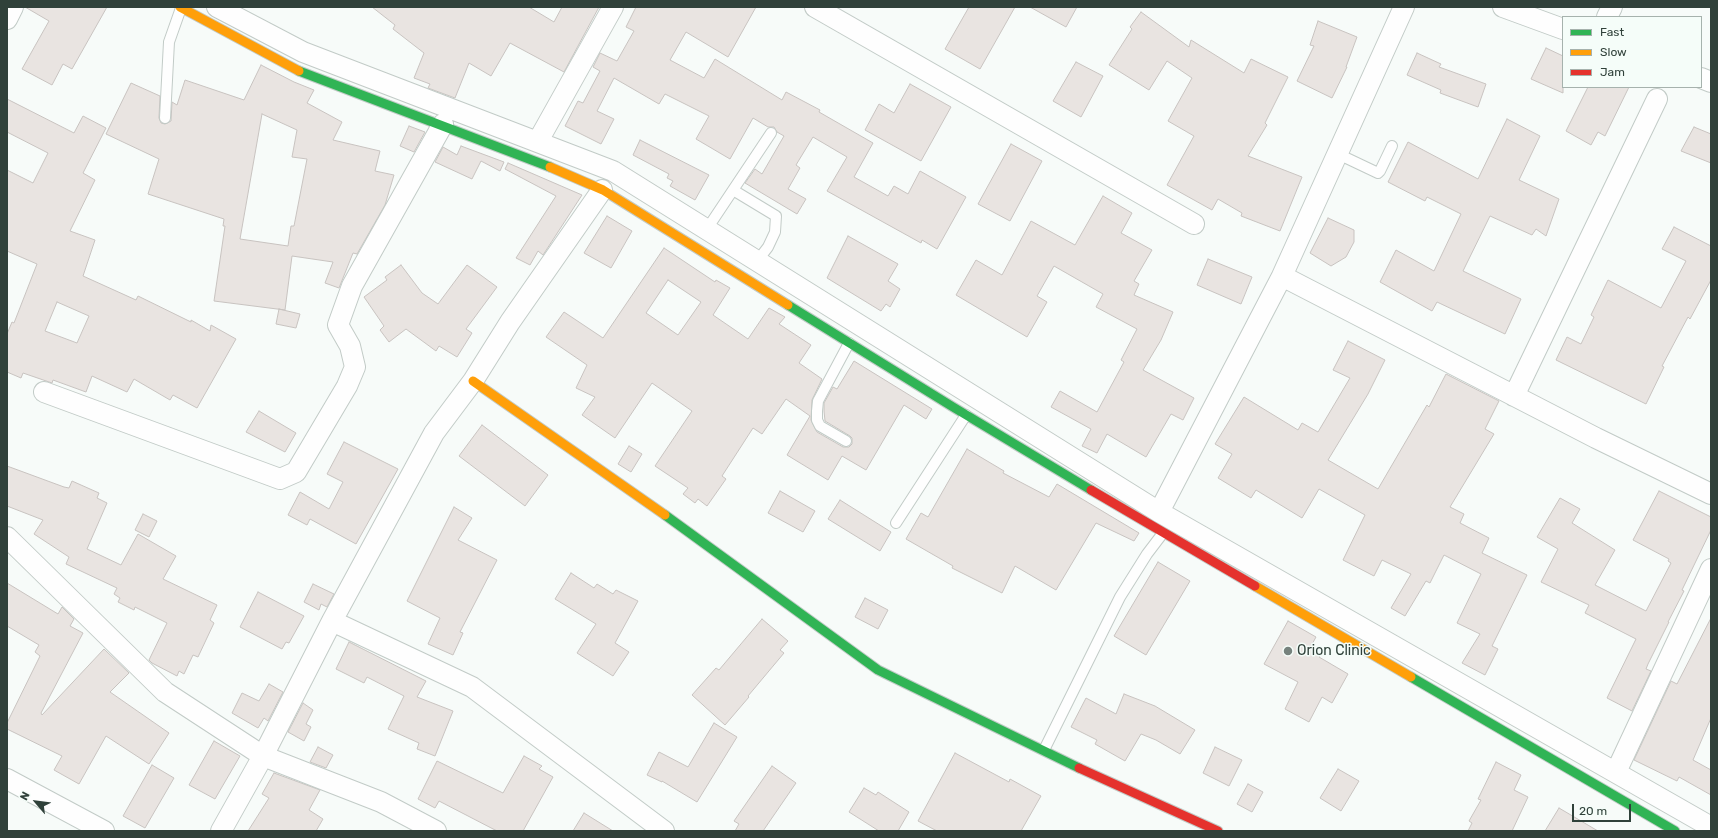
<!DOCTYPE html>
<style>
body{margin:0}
#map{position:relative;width:1718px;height:838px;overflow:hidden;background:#f7fbf9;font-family:Rubik,sans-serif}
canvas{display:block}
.frame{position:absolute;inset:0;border:8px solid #30413a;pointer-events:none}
.legend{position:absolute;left:1562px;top:16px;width:140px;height:72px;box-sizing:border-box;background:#f5fdf9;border:1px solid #a6b2ad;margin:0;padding:5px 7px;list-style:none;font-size:12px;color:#30413a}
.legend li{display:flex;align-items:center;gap:8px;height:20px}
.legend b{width:20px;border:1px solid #a6b2ad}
.north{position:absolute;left:16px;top:782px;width:40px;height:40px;-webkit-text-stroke:3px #f5fdf9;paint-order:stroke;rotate:298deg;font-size:11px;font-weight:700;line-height:16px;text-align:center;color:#30413a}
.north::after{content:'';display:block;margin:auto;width:14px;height:18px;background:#30413a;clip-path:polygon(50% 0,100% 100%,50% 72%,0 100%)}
.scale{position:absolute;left:1572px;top:804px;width:59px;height:18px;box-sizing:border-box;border:2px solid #30413a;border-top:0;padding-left:5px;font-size:12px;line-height:14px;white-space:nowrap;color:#30413a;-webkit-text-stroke:3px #f5fdf9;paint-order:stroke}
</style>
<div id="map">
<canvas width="1718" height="838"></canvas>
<div class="frame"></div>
<ul class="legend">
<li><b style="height:5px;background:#30b455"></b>Fast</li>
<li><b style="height:5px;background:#ff9f0a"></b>Slow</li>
<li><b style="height:5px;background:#e5322d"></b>Jam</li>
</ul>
<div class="north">N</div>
<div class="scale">20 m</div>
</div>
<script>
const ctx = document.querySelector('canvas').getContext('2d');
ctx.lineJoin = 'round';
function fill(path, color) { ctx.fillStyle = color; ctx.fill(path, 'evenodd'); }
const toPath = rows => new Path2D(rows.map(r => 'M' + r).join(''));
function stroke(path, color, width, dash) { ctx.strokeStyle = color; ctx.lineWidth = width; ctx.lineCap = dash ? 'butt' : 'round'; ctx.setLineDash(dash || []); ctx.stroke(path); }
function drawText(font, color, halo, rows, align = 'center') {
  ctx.font = font + ' Rubik,sans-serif'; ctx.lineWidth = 3; ctx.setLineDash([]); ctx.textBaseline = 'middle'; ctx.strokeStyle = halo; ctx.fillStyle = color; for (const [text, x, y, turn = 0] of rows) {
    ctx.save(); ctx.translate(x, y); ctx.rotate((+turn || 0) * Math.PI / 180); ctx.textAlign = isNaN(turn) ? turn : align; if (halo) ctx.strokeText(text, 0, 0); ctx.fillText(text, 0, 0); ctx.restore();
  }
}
const building = toPath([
 [25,7,107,7,72,69,63,64,52,85,22,69,49,21,25,7],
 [372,7,529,7,554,22,562,7,599,7,564,72,510,43,491,76,469,63,455,98,428,88,430,84,414,78,424,53,393,29,395,25,372,7],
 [636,7,756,7,728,57,686,32,670,60,704,78,715,59,782,100,786,92,820,110,819,112,873,143,854,177,888,196,894,186,908,194,920,171,966,197,937,249,922,240,921,243,827,191,847,157,813,137,796,165,800,168,788,189,806,199,797,214,745,183,755,169,762,174,784,136,777,132,774,127,768,127,753,118,730,159,696,139,709,116,665,94,659,104,614,78,597,111,614,119,601,144,565,126,578,101,583,103,600,71,593,67,600,53,617,61,634,31,626,27,636,7],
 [969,7,1015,7,980,69,945,49,969,7],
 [1030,7,1077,7,1066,27,1030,7],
 [1141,12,1189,47,1191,40,1244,73,1251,59,1288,77,1265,123,1267,125,1248,156,1302,177,1280,231,1241,216,1242,213,1218,199,1212,210,1167,185,1194,136,1168,121,1192,78,1167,61,1149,90,1109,65,1132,29,1130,27,1141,12],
 [1318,21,1357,37,1346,67,1347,67,1332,98,1297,81,1314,46,1310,45,1318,21],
 [1546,48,1563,56,1563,93,1531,79,1546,48],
 [1417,53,1441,64,1439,67,1486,84,1478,107,1440,93,1441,90,1407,75,1417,53],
 [1076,62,1103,76,1081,117,1053,101,1076,62],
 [261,65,294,82,314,90,307,103,342,122,333,140,380,151,375,171,394,175,385,205,357,254,353,253,339,288,325,283,333,262,292,256,285,310,214,301,225,226,223,226,224,219,148,194,159,159,106,134,131,83,160,96,159,118,161,123,165,124,171,121,172,102,177,105,185,80,244,100,261,65],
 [262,114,297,130,292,157,307,159,294,226,291,226,288,246,240,239,262,114],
 [910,84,951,107,921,161,865,130,879,104,894,113,910,84],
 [1588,87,1629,87,1605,136,1598,132,1591,145,1566,131,1588,87],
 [7,99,74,133,83,116,106,128,83,173,95,180,70,231,95,240,83,276,136,300,138,296,191,322,191,320,210,331,211,325,236,339,197,408,173,395,170,400,134,379,127,392,92,376,86,392,53,380,52,383,23,373,21,378,7,372,7,334,12,322,14,323,37,264,7,251,7,170,33,183,48,153,7,132,7,99],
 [57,302,89,316,77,343,45,331,57,302],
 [1507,119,1540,136,1519,180,1559,199,1546,236,1536,229,1532,235,1490,216,1463,271,1521,299,1505,334,1437,302,1432,311,1380,282,1396,250,1434,271,1461,214,1427,197,1425,201,1388,182,1408,142,1478,179,1507,119],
 [409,126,425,132,414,152,400,146,409,126],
 [1694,127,1711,134,1711,163,1681,151,1694,127],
 [640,140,709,175,695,200,670,186,673,181,667,178,669,174,633,155,640,140],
 [1011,144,1042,161,1010,221,978,204,1011,144],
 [461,146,504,162,500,171,481,161,472,179,435,162,443,147,457,155,461,146],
 [508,163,582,195,543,255,538,251,530,265,516,258,556,196,505,169,508,163],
 [1103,196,1132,213,1121,233,1152,250,1134,281,1139,284,1134,295,1173,312,1161,340,1143,370,1194,398,1183,420,1171,414,1146,457,1107,434,1097,453,1082,446,1091,429,1051,407,1060,391,1097,412,1124,362,1121,360,1137,329,1096,307,1103,294,1054,266,1037,296,1047,302,1027,337,956,295,976,260,1002,275,1031,221,1075,245,1103,196],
 [607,216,632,231,611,268,584,253,607,216],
 [1328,218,1354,230,1354,242,1346,257,1331,266,1310,253,1328,218],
 [1674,227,1711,246,1711,280,1690,319,1688,317,1662,366,1664,367,1646,404,1556,360,1567,337,1581,344,1594,317,1591,315,1608,280,1661,308,1686,261,1662,249,1674,227],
 [848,236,898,264,888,281,900,289,890,307,886,304,881,311,827,278,848,236],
 [664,248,715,282,716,280,730,288,713,315,748,339,769,308,785,317,779,324,811,345,799,363,822,379,812,400,811,420,817,432,843,447,849,447,852,444,852,438,850,436,825,421,824,411,824,403,833,387,837,389,854,361,932,409,926,419,904,405,866,470,842,456,828,480,787,455,810,416,786,399,762,434,753,428,722,476,726,479,707,506,698,499,695,503,683,494,688,488,655,466,692,411,652,383,615,438,582,415,595,397,576,388,587,365,546,337,564,312,603,338,664,248],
 [668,280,701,302,678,335,646,313,668,280],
 [1208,259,1252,277,1241,304,1197,285,1208,259],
 [401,265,422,293,438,304,467,265,497,287,466,329,472,333,457,357,439,346,436,351,406,329,389,342,380,330,384,326,364,297,387,280,385,277,401,265],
 [279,309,300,314,296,328,276,324,279,309],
 [1348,341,1385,360,1368,394,1328,460,1378,489,1427,405,1429,407,1446,374,1499,401,1485,429,1494,434,1450,507,1464,514,1460,523,1489,538,1482,553,1527,575,1492,646,1498,649,1485,675,1462,663,1480,634,1457,623,1481,574,1444,555,1430,583,1426,581,1405,616,1391,608,1411,574,1382,560,1374,576,1343,560,1365,515,1319,489,1302,518,1256,490,1251,498,1218,478,1232,454,1215,444,1244,397,1298,430,1302,423,1318,432,1350,378,1333,370,1348,341],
 [259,411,296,433,285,452,246,432,259,411],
 [482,425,548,475,525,506,459,456,482,425],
 [344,442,398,469,356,544,310,519,307,525,288,515,300,492,329,509,343,482,327,474,344,442],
 [629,446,642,454,631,472,618,464,629,446],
 [967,449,1004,471,1003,473,1049,497,1057,484,1139,533,1134,541,1096,523,1056,590,1015,566,1002,593,952,568,953,566,906,539,921,513,928,517,967,449],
 [7,466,64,487,69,488,72,481,99,493,97,498,107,503,87,549,121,565,138,534,176,556,163,579,217,605,210,620,214,623,198,657,193,655,184,674,179,671,177,676,152,663,149,660,167,623,135,607,134,610,118,602,120,598,114,594,117,588,66,564,69,557,34,534,43,520,7,506,7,466],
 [780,491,815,511,803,532,768,513,780,491],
 [1659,491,1711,517,1711,530,1682,590,1684,591,1668,622,1669,622,1648,664,1646,669,1651,671,1632,711,1607,698,1636,639,1585,613,1589,605,1541,582,1558,549,1537,537,1560,498,1580,509,1572,523,1615,550,1595,585,1646,611,1671,563,1668,561,1669,559,1633,540,1659,491],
 [840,500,891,532,880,551,828,519,840,500],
 [454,507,472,518,458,540,497,560,460,632,463,633,453,655,428,644,440,618,407,601,454,507],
 [143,514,157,521,149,537,135,530,143,514],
 [1158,562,1190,581,1146,655,1114,636,1158,562],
 [571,573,594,588,597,584,613,594,616,590,638,601,615,643,629,652,613,676,577,653,596,624,555,599,571,573],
 [7,583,58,614,62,607,74,619,70,626,83,633,41,713,42,715,104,649,129,673,110,692,169,733,149,764,106,736,79,784,54,770,62,756,7,729,7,723,40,656,35,652,39,645,7,626,7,583],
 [313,584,334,594,327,607,321,604,319,610,304,602,313,584],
 [258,592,304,616,289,643,286,642,282,649,240,627,258,592],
 [865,598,888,610,878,629,855,617,865,598],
 [1711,618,1711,718,1693,760,1711,770,1711,795,1679,777,1677,781,1634,760,1671,681,1677,684,1711,618],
 [762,619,788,641,780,650,784,653,748,696,749,697,725,725,692,695,716,668,719,670,762,619],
 [1288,621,1316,637,1310,648,1321,655,1319,657,1348,674,1332,703,1322,697,1309,722,1285,709,1298,682,1264,664,1288,621],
 [349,642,426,681,417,697,453,711,435,756,417,749,419,743,388,729,404,696,367,677,364,683,336,669,349,642],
 [269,684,283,692,268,721,264,718,258,728,232,713,242,693,259,701,269,684],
 [1124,694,1155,706,1195,730,1180,754,1156,740,1141,734,1125,761,1095,744,1097,740,1071,727,1086,698,1116,714,1124,694],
 [303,703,313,710,306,724,311,727,304,741,288,732,303,703],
 [714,723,737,737,697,802,662,781,662,782,647,775,659,752,688,767,714,723],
 [214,741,240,756,215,799,189,785,214,741],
 [318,747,333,755,326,768,310,762,318,747],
 [1215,747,1242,760,1229,786,1203,773,1215,747],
 [955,753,1009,782,1010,779,1041,796,1021,831,937,831,918,821,955,753],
 [524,756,542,766,539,769,553,777,523,831,497,831,439,801,435,808,418,799,437,761,503,793,524,756],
 [1496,762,1521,775,1514,790,1528,797,1512,831,1468,831,1472,823,1469,821,1481,800,1478,799,1496,762],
 [152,765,174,778,145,828,123,816,152,765],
 [772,766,796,783,763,831,735,831,739,824,734,821,772,766],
 [1338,769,1359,781,1341,811,1320,798,1338,769],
 [274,773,320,790,309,810,323,819,316,831,248,831,269,798,262,794,274,773],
 [1248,784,1263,792,1252,812,1237,804,1248,784],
 [864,788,876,795,878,792,909,812,898,831,879,831,849,812,864,788],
 [1559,808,1598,831,1545,831,1559,808],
 [584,813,613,831,573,831,584,813]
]);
fill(building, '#e9e4e1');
stroke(building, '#c8c3c0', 1);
const lane = toPath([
 [165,118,169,42,181,8],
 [1338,154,1378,173,1380,171,1392,146],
 [733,190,776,216,775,232,768,247,755,264],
 [707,229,771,133],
 [846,441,820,426,817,420,817,411,818,401,849,343],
 [896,523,966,415],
 [1044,750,1120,597,1147,554,1163,533]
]);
const street = toPath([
 [217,7,303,52,613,171,1159,512,1711,827],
 [815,7,1194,224],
 [1503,7,1563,29],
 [1607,17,1612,7],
 [7,19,13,7],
 [1701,78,1711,82],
 [538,141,613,7],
 [1282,276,1596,438,1711,494],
 [44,392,280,479,296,472,347,386,355,367,350,346,338,325,352,286,443,124],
 [1514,396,1657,99],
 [1159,512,1282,276,1404,7],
 [7,537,165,692,263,756,381,802,436,831],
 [332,621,472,687,664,831],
 [1616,772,1711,569],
 [7,779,104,831],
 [221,831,263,756,332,621,434,433,473,381,510,322,602,190]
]);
const fast = toPath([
 [299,71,550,167],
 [788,305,953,407,1091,490],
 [665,515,878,670,1079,768],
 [1411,677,1675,831]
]);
const slow = toPath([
 [180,7,299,71],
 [550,167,603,190,788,305],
 [473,381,665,515],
 [1255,586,1411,677]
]);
const jam = toPath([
 [1091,490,1255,586],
 [1079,768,1218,831]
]);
stroke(lane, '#c2cbc7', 12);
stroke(street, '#c2cbc7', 22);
stroke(fast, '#c2cbc7', 11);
stroke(slow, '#c2cbc7', 11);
stroke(jam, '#c2cbc7', 11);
stroke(lane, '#fefefe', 10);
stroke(street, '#fefefe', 20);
stroke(fast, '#30b455', 9);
stroke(slow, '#ff9f0a', 9);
stroke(jam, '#e5322d', 9);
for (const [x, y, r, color] of [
 [1288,651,5,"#76827d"]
]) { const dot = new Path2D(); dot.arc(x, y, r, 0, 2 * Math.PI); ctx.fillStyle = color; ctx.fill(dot); stroke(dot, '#f5fdf9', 1.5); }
drawText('14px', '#30413a', '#f5fdf9', [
 ["Orion Clinic",1297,651]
], 'left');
</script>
